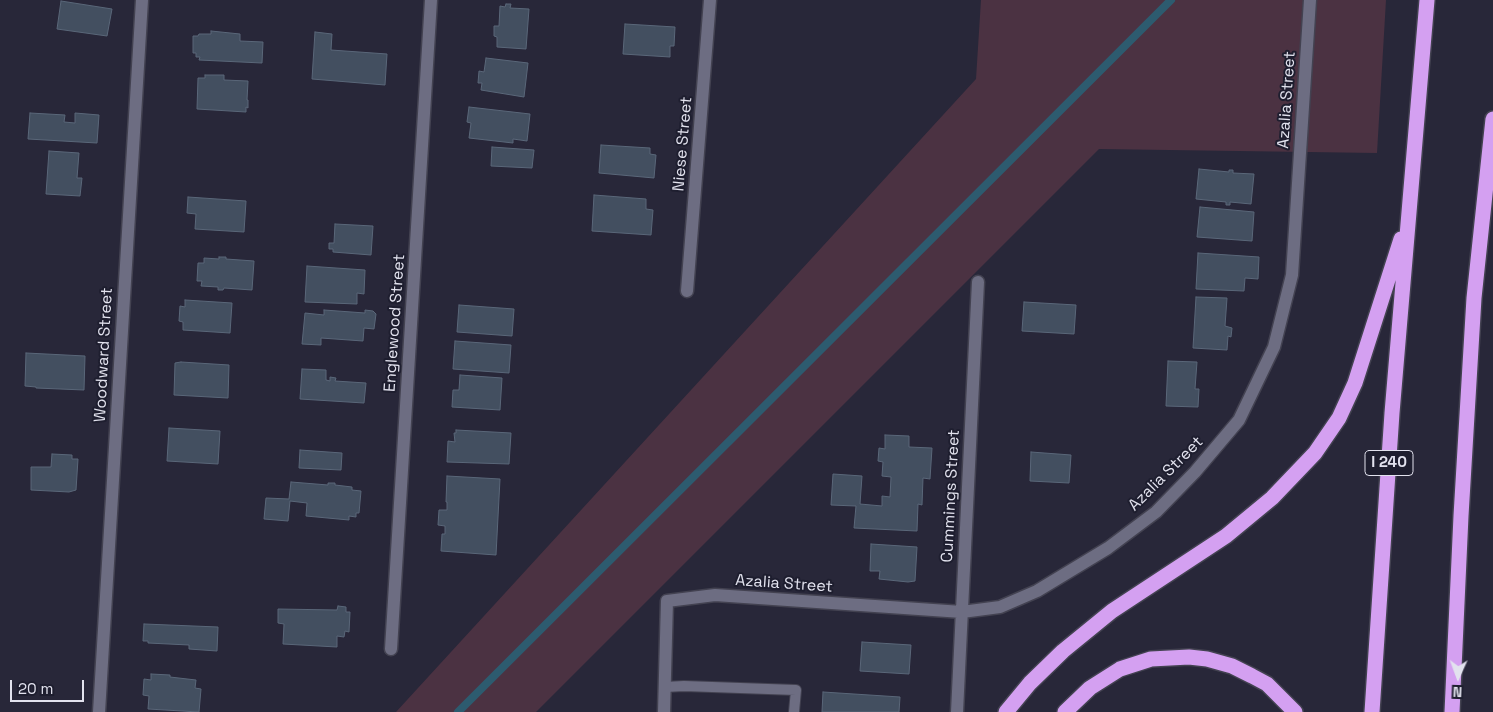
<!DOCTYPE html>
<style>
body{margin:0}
#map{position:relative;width:1493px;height:712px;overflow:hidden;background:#282739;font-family:"Space Grotesk",sans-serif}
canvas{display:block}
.north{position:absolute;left:1433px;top:652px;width:50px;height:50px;-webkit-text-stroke:4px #1e1e2f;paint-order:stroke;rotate:182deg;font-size:14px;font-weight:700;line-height:20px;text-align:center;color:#e2e2ee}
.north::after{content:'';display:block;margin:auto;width:18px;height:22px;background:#e2e2ee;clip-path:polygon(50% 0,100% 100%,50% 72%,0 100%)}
.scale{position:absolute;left:10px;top:680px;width:74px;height:22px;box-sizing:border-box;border:2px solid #e2e2ee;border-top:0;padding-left:6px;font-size:15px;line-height:18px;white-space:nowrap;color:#e2e2ee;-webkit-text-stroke:4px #1e1e2f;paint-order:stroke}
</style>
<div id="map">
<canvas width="1493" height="712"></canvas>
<div class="north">N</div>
<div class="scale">20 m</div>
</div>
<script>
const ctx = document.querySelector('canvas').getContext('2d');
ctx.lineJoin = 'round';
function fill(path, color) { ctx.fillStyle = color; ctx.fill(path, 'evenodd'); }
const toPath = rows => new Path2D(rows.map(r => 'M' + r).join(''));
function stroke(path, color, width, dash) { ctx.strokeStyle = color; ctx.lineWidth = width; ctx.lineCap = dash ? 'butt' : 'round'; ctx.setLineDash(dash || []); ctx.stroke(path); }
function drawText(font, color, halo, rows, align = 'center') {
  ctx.font = font + ' "Space Grotesk",sans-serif'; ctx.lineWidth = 4; ctx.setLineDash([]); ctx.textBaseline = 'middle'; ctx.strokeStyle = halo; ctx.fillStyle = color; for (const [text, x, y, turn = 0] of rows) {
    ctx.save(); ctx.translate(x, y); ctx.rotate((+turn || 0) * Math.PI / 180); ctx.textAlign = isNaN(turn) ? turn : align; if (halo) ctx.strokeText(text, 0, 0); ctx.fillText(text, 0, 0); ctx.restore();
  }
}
fill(toPath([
 [981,0,1386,0,1377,153,1099,149,536,712,396,712,976,79]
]), '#4b3242');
stroke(toPath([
 [458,712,1171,0]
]), '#2d5b6f', 8);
const building = toPath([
 [61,1,112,9,107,36,57,29,61,1],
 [506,4,511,4,510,8,529,9,526,49,497,47,497,37,494,36,494,26,499,26,500,6,505,7,506,4],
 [625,24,675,27,674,46,670,46,670,57,623,54,625,24],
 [211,31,240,34,240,41,263,42,262,63,199,60,200,57,196,57,196,53,193,53,193,36,198,36,199,34,211,34,211,31],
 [315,32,332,34,331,50,387,54,385,85,312,79,315,32],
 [486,58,528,63,524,97,481,90,482,83,478,83,479,71,484,72,486,58],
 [205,75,224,75,224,80,248,81,247,100,248,100,248,108,246,107,246,112,197,109,198,78,205,78,205,75],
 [469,107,530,114,527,141,513,139,513,143,469,138,471,123,467,122,469,107],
 [30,113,65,115,64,122,75,123,75,113,99,115,97,143,28,139,30,113],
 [601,145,650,148,650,154,656,155,654,178,599,173,601,145],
 [492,147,534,150,532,168,491,166,492,147],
 [49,151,79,153,77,178,82,178,80,196,46,194,49,151],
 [1199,169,1229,172,1229,170,1233,170,1233,173,1254,174,1251,204,1230,202,1230,205,1226,205,1226,202,1196,199,1199,169],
 [594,195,646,199,646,209,653,210,651,235,592,231,594,195],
 [188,197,246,201,244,232,195,229,196,214,187,213,188,197],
 [1200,207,1254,212,1252,241,1197,237,1200,207],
 [335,224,373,226,371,255,333,252,333,249,329,249,329,243,334,243,335,224],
 [1198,253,1259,257,1258,279,1245,278,1244,291,1196,289,1198,253],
 [219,257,226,257,226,259,254,261,252,290,224,288,223,290,218,290,218,287,201,286,202,281,197,281,198,263,204,263,204,258,219,259,219,257],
 [307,266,365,270,364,294,357,293,357,304,305,302,307,266],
 [1196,297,1227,298,1225,326,1232,328,1231,337,1228,336,1227,350,1193,348,1196,297],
 [185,300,232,303,230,333,183,330,183,322,179,321,180,306,185,307,185,300],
 [1024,302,1076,305,1074,334,1022,331,1024,302],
 [459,305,514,309,512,336,457,332,459,305],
 [324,310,365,313,365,310,373,311,376,314,374,329,364,328,363,341,321,338,321,345,302,344,305,313,324,315,324,310],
 [455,341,511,345,509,373,453,369,455,341],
 [26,353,85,356,84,390,36,388,36,387,25,386,26,353],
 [1168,361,1197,362,1195,389,1199,389,1198,407,1166,406,1168,361],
 [181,362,229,365,228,398,174,395,175,363,181,362],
 [302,369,326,370,326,380,330,381,330,377,336,378,335,381,366,383,364,403,300,399,302,369],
 [460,375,502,378,500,410,452,407,453,390,459,390,460,375],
 [169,428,220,431,218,464,167,461,169,428],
 [456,430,511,433,509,464,447,462,448,441,455,442,454,433,456,433,456,430],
 [885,435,909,436,909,447,932,448,930,479,923,478,922,505,918,504,917,531,854,528,856,506,831,505,833,474,862,476,860,504,882,506,882,496,890,497,891,477,882,476,883,462,878,461,879,448,885,449,885,435],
 [300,450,342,453,341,470,299,468,300,450],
 [1031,452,1071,455,1069,483,1030,481,1031,452],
 [52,454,72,455,72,459,78,459,76,490,69,492,31,490,31,467,51,467,52,454],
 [447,476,500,479,496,555,441,551,442,534,445,534,445,526,438,525,439,510,447,510,447,502,446,502,447,476],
 [291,482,328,485,328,483,335,483,335,485,352,487,352,490,361,491,359,513,356,513,356,517,349,516,349,520,306,516,307,503,290,501,288,521,264,519,266,498,289,499,291,482],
 [871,544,917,547,915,581,908,582,879,579,880,571,870,571,871,544],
 [338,606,346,607,346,612,350,612,349,632,345,631,344,637,337,636,337,647,283,644,284,624,278,623,278,609,337,610,338,606],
 [144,624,218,627,217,651,189,649,189,645,148,643,148,641,143,641,144,624],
 [862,642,911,645,909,674,860,671,862,642],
 [151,674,170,675,170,677,196,680,195,688,201,689,199,712,148,709,149,696,143,695,144,679,151,680,151,674],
 [823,692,900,697,899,712,822,712,823,692]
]);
fill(building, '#434f60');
stroke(building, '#5a6779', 1);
const service = toPath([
 [665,687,684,686,796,690,794,712]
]);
const minor = toPath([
 [687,291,710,0],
 [391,649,431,0],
 [99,712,142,0],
 [664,712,667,601,715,595,962,612,1000,607,1037,591,1108,548,1156,512,1195,472,1239,420,1274,347,1292,275,1310,0],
 [957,712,978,282]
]);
const motorway = toPath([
 [1006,712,1030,683,1063,651,1112,611,1226,536,1272,498,1315,453,1339,418,1355,383,1401,239],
 [1065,712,1090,688,1120,669,1151,659,1189,657,1207,659,1232,666,1252,676,1267,684,1295,712],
 [1372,712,1392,413,1427,0],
 [1452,712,1461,516,1474,298,1493,119]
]);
stroke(service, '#434251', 12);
stroke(minor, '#434251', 15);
stroke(motorway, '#434251', 18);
stroke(service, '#6d6d82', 10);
stroke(minor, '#6d6d82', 12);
stroke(motorway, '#d4a0f1', 15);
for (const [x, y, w] of [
 [1389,463,48]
]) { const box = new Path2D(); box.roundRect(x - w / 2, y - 12.5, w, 25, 4); ctx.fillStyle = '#1e1e2f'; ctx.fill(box); stroke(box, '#e2e2ee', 1); }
drawText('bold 15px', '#e2e2ee', null, [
 ["I 240",1389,463]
]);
drawText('16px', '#e2e2ee', '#1e1e2f', [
 ["Azalia Street",1287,100,-86],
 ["Niese Street",683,144,-85],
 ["Englewood Street",395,323,-86],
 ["Woodward Street",104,355,-87],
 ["Azalia Street",1166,474,-45],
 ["Cummings Street",951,496,-87],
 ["Azalia Street",784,584,4]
]);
</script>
